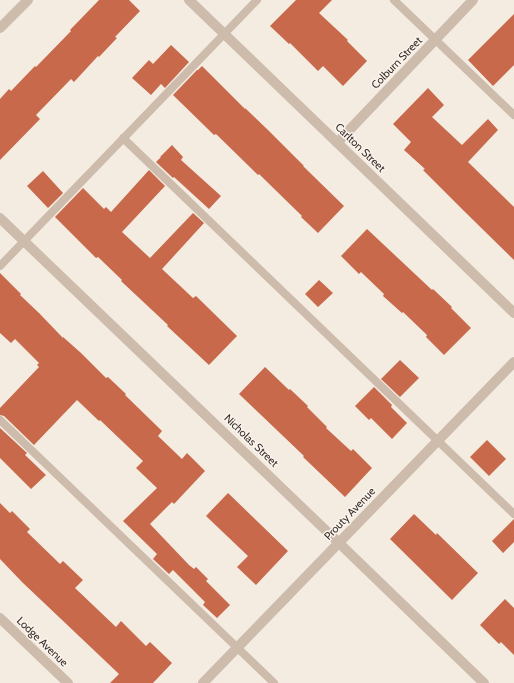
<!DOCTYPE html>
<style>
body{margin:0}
canvas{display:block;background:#f4ebe1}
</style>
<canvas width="514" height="683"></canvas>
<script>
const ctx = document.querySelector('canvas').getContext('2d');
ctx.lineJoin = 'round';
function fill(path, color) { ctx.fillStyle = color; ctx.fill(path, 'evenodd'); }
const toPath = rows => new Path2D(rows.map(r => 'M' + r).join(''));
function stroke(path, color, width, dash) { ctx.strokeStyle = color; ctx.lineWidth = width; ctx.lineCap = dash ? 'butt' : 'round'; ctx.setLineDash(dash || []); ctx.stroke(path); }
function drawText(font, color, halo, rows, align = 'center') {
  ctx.font = font + ' Cabin,sans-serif'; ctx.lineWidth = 3; ctx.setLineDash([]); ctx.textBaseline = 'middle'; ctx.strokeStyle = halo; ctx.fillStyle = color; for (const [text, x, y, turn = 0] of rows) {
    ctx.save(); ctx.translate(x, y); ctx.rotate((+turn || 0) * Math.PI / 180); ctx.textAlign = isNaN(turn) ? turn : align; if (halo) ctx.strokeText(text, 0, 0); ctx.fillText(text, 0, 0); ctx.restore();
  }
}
fill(toPath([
 [99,0,129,0,140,11,115,37,117,38,99,57,98,56,74,82,71,79,36,115,40,119,0,160,0,99,9,89,11,91,35,66,36,67,71,31,70,30],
 [296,0,332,0,319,13,348,40,347,41,367,61,343,86,323,66,318,71,290,43,289,44,270,26],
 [514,14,514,65,493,86,468,60],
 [171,45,189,62,165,88,161,84,151,95,132,78,149,60,153,64],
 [202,66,245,109,245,108,268,130,304,166,303,166,344,206,318,233,301,217,302,216,259,174,258,175,216,134,214,135,173,95,197,70,198,70],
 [428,88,444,105,432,117,462,145,488,119,498,130,468,162,514,207,514,260,465,212,423,170,425,169,404,150,411,142,393,124],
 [172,145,183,157,181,160,221,196,209,209,174,177,173,178,156,162,161,157,160,157],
 [149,170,165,186,122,232,150,258,193,213,204,223,162,269,193,298,196,296,237,336,209,365,167,326,168,325,121,281,122,280,98,257,96,258,55,217,83,188,104,209,106,207,111,212],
 [43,171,63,193,48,208,27,186],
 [367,229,432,290,433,289,452,307,451,308,471,328,444,355,426,337,427,335,403,312,402,313,383,296,384,294,361,272,359,274,341,256],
 [0,273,21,294,20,295,39,313,63,338,63,337,81,353,106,378,108,377,126,394,125,395,162,431,158,436,182,459,187,453,205,471,174,504,172,502,150,524,189,565,194,569,196,567,208,579,206,581,230,605,217,618,203,605,205,602,179,576,182,572,179,576,173,570,169,574,153,559,157,554,123,521,157,488,136,468,143,461,100,420,99,421,77,400,34,445,4,416,0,415,0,408,39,367,37,365,39,363,15,339,11,343,0,333],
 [319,280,333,293,318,307,305,294],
 [400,360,419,378,400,397,381,379],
 [265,367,289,390,290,389,308,406,307,407,327,427,326,428,351,451,353,449,372,468,345,497,303,457,304,456,239,394],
 [374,387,392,405,391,407,407,423,392,439,371,418,369,420,355,406],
 [0,428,27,453,25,455,46,475,31,489,0,458],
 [487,440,506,459,489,476,470,457],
 [228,493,288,551,256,585,237,567,248,556,206,516],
 [0,503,10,513,12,511,30,529,27,532,60,564,63,561,83,580,75,588,116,627,121,621,146,646,150,642,172,663,153,683,110,683,119,674,22,582,0,559],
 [414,514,436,535,437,533,478,573,452,600,390,539],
 [514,519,514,542,503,553,492,541],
 [505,599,514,608,514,655,501,642,499,644,480,625]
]), '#c8694b');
stroke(toPath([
 [394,0,514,115],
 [123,138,514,514],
 [0,266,257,0],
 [0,420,274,683]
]), '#cdbbac', 8);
stroke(toPath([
 [189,0,514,313],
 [337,143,473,0],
 [0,218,339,543,484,683],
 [0,618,68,683],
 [203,683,514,362]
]), '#cdbbac', 10);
stroke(toPath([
 [0,28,28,0]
]), '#cdbbac', 10);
drawText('11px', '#3b302b', '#fbf5ee', [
 ["Colburn Street",397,63,-46],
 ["Carlton Street",360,148,44],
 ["Nicholas Street",251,441,44],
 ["Prouty Avenue",350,514,-46],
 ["Lodge Avenue",42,642,44]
]);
</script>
